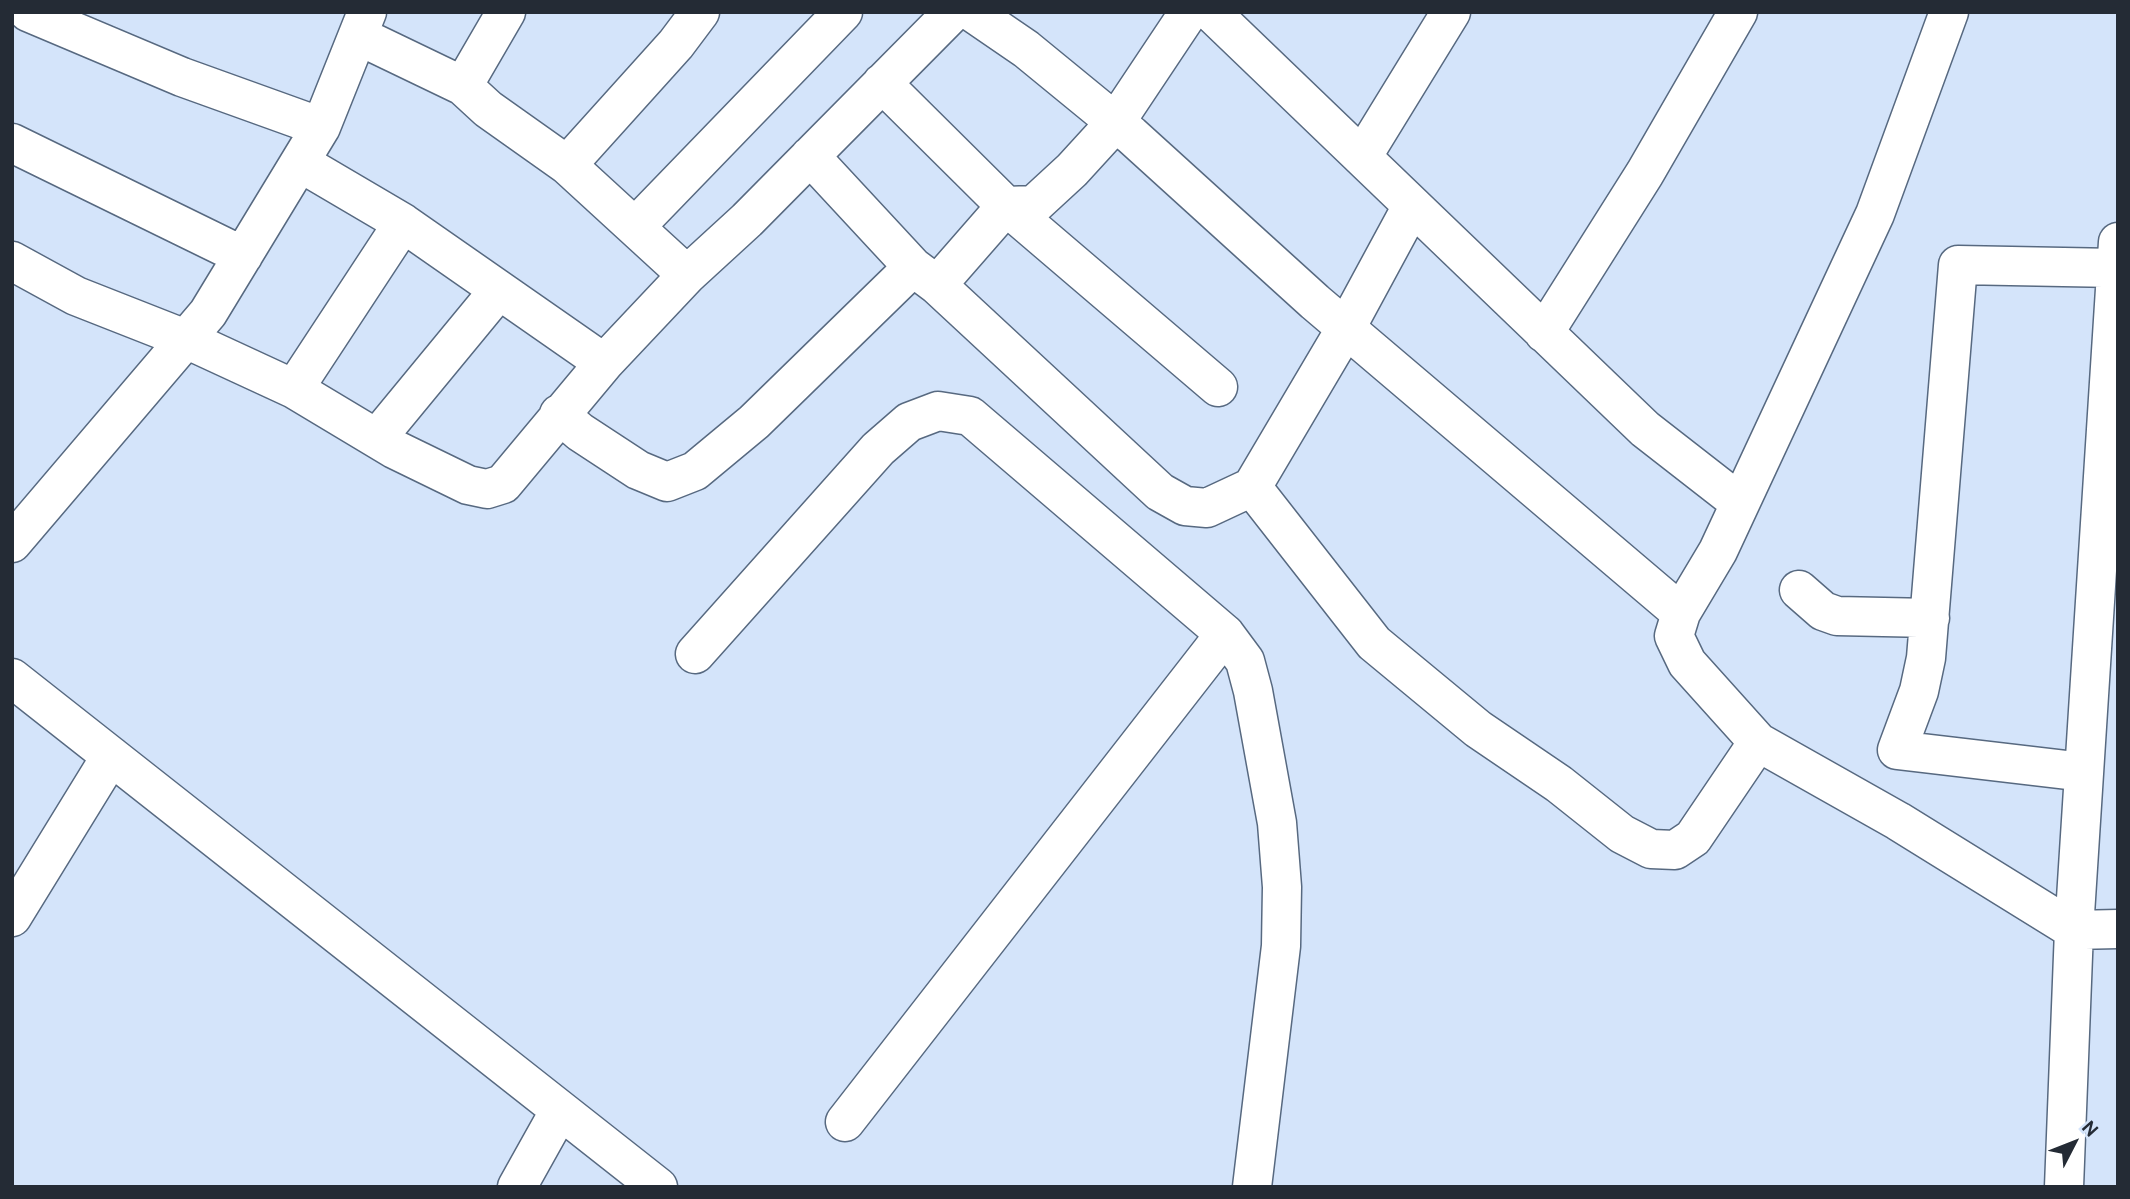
<!DOCTYPE html>
<style>
body{margin:0}
#map{position:relative;width:2130px;height:1199px;overflow:hidden;background:#d4e4fa;font-family:Cabin,sans-serif}
canvas{display:block}
.frame{position:absolute;inset:0;border:14px solid #242b35;pointer-events:none}
.north{position:absolute;left:2039px;top:1108px;width:70px;height:70px;-webkit-text-stroke:5px #d4e4fa;paint-order:stroke;rotate:48deg;font-size:19px;font-weight:700;line-height:28px;text-align:center;color:#242b35}
.north::after{content:'';display:block;margin:auto;width:24px;height:32px;background:#242b35;clip-path:polygon(50% 0,100% 100%,50% 72%,0 100%)}
</style>
<div id="map">
<canvas width="2130" height="1199"></canvas>
<div class="frame"></div>
<div class="north">N</div>
</div>
<script>
const ctx = document.querySelector('canvas').getContext('2d');
ctx.lineJoin = 'round';
const toPath = rows => new Path2D(rows.map(r => 'M' + r).join(''));
function stroke(path, color, width, dash) { ctx.strokeStyle = color; ctx.lineWidth = width; ctx.lineCap = dash ? 'butt' : 'round'; ctx.setLineDash(dash || []); ctx.stroke(path); }
const minor = toPath([
 [28,12,182,77,321,127],
 [972,12,1026,49,1131,135,1315,302,1681,613,1674,636,1687,663,1758,742,1898,821,2074,930,2118,929],
 [1211,12,1645,429,1740,503],
 [359,36,463,86,488,109,567,165,687,275],
 [882,83,1006,206,1218,387],
 [463,86,506,12],
 [12,143,243,256],
 [810,156,913,267,937,285,1160,492,1185,506,1207,508,1252,487,1374,643,1478,729,1559,784,1622,834,1651,849,1675,850,1693,838,1758,742],
 [1362,157,1451,12],
 [301,163,403,223,604,363],
 [567,165,676,44,700,12],
 [635,227,843,12],
 [12,261,76,296,188,340,294,389,394,449,468,485,487,489,503,484,604,363,687,275,747,220,953,12],
 [937,285,1006,206,1034,205,1072,170,1115,123,1189,12],
 [1544,333,1645,173,1738,12],
 [294,389,403,223],
 [559,414,580,432,638,470,667,482,695,471,754,422,913,267],
 [377,438,499,290],
 [1252,487,1346,328,1412,206],
 [12,543,208,313,321,127,367,12],
 [1799,590,1823,611,1837,616,1930,618],
 [1681,613,1718,551,1875,214,1949,12],
 [695,654,878,449,909,422,938,411,970,416,1225,634,1245,661,1253,691,1277,823,1282,887,1281,946,1252,1187],
 [12,678,658,1187],
 [2084,772,1897,750,1919,691,1926,658,1958,265,2116,268],
 [12,917,111,756],
 [845,1122,1225,634],
 [517,1187,560,1110],
 [2064,1187,2074,930,2118,242]
]);
stroke(minor, '#576980', 41);
stroke(minor, '#fff', 38);
</script>
